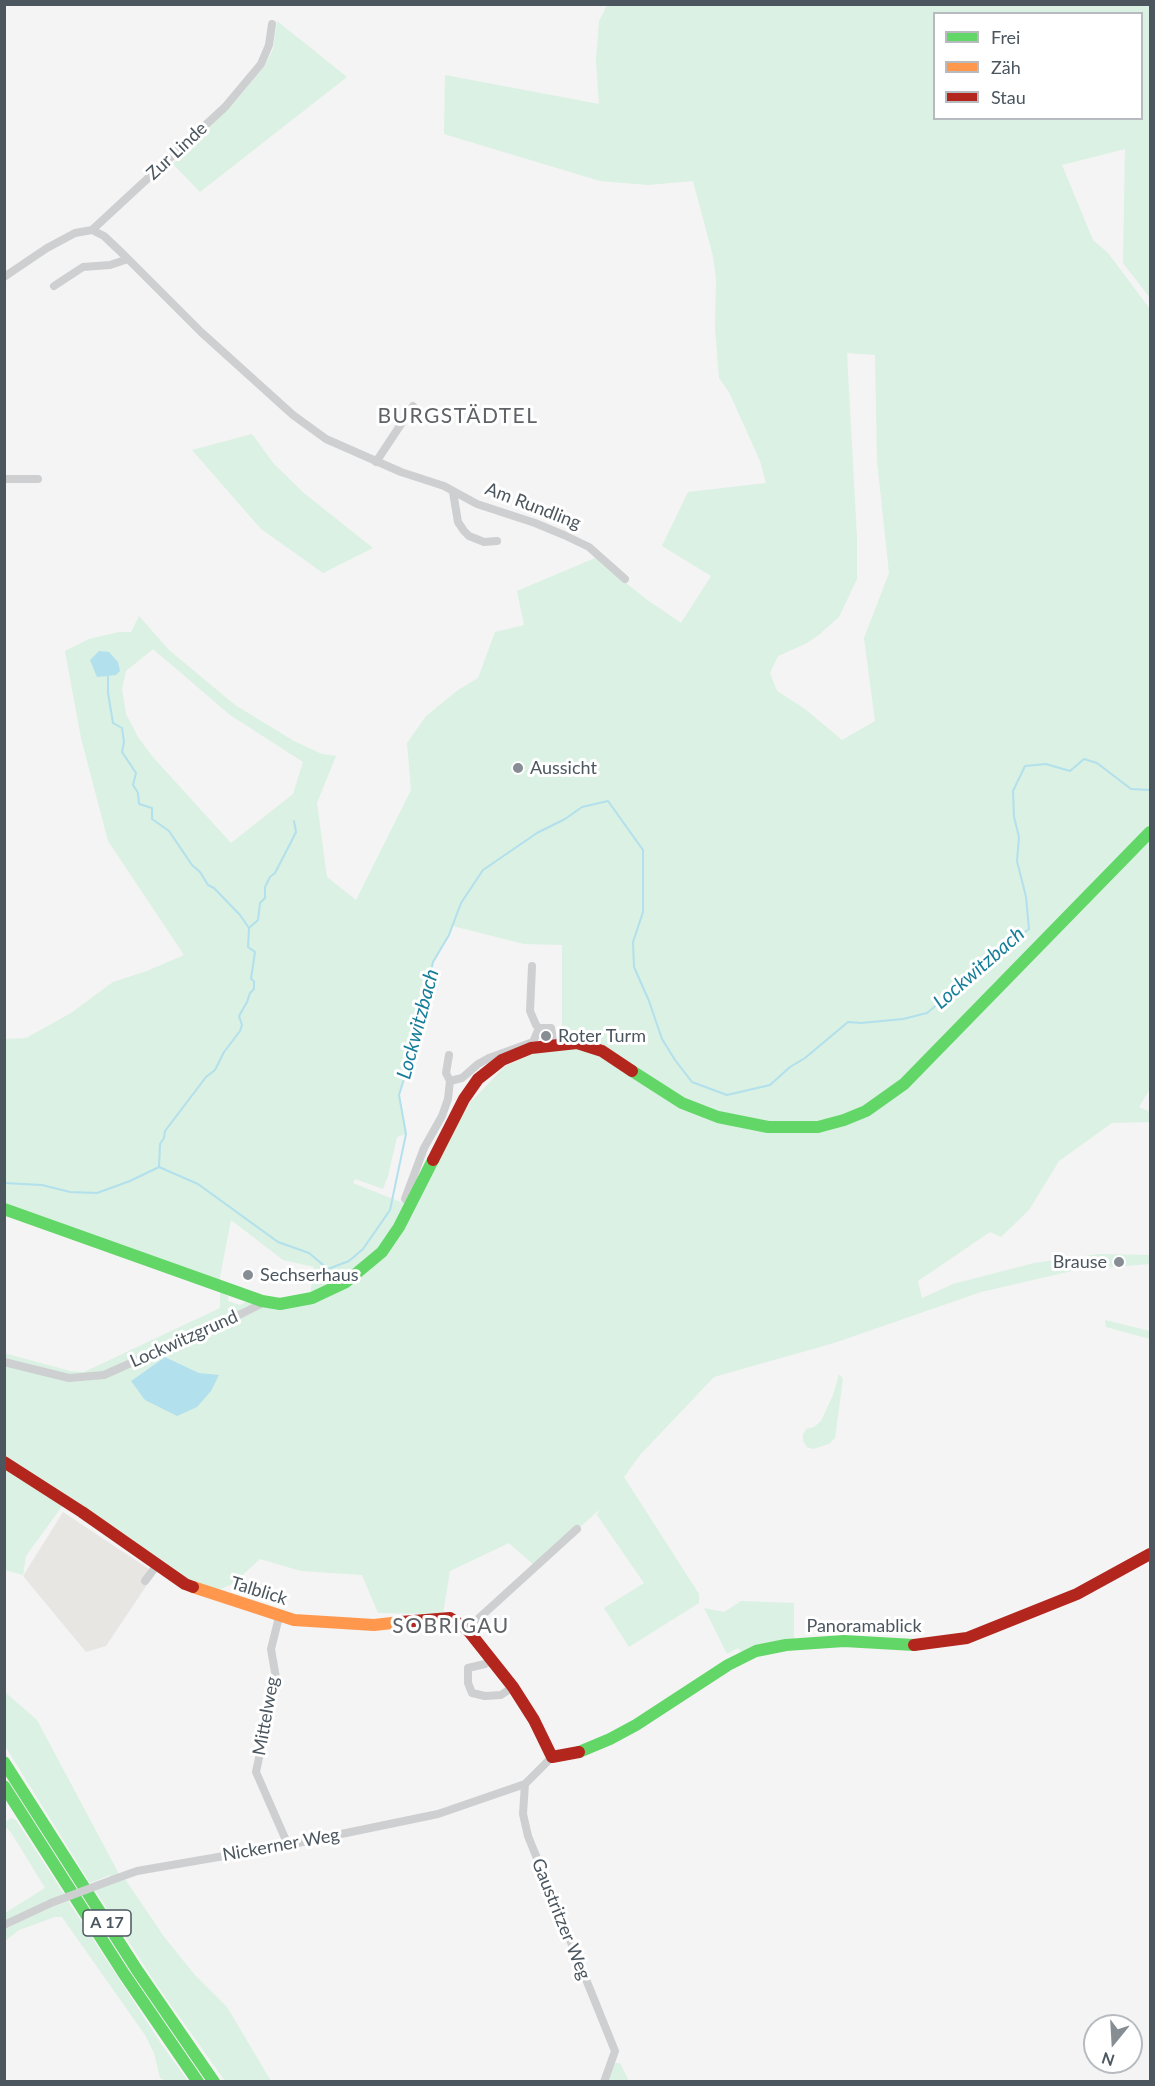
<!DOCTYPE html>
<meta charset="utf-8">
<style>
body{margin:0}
#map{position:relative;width:1155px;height:2086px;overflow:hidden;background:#f4f4f4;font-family:Lato,sans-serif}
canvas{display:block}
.frame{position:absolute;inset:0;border:6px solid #4b565f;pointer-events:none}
.legend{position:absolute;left:933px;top:12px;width:210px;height:108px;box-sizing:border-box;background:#fff;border:2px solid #b7bbbf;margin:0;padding:8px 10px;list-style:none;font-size:18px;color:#4b565f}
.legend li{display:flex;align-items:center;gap:12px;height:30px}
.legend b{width:30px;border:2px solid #b7bbbf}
.north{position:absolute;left:1083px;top:2014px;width:60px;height:60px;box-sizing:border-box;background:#fff;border:2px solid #b7bbbf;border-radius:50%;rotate:198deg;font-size:16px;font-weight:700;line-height:24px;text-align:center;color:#4b565f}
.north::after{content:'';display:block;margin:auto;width:21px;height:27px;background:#868d93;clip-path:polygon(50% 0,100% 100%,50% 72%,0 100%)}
</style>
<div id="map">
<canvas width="1155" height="2086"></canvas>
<div class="frame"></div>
<ul class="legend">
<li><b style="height:8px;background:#63d668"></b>Frei</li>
<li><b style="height:8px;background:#ff974d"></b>Zäh</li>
<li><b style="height:8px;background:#b3261e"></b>Stau</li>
</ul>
<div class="north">N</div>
</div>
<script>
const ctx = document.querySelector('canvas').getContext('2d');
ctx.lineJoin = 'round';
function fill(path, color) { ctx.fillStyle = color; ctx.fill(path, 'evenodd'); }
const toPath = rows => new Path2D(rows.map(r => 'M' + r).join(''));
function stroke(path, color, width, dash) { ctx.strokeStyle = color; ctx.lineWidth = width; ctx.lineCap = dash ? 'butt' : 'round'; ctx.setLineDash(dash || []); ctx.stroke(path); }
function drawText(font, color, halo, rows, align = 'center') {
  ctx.font = font + ' Lato,sans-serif'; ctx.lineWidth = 6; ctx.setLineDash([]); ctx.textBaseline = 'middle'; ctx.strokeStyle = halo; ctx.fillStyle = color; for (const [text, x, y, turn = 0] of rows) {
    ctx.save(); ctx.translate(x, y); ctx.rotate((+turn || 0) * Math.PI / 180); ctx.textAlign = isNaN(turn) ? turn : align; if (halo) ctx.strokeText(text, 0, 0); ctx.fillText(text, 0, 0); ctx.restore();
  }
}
fill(toPath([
 [63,1512,155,1573,106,1646,86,1652,23,1576]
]), '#e7e6e3');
fill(toPath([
 [607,5,1150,5,1150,298,1123,263,1125,149,1062,165,1093,240,1108,253,1150,309,1150,1089,1139,1107,1150,1112,1150,1122,1112,1123,1059,1161,1029,1210,1001,1237,990,1232,918,1281,922,1298,953,1284,1034,1263,1099,1254,1150,1255,1150,1264,1076,1270,981,1292,834,1343,714,1377,640,1455,624,1477,699,1594,699,1603,629,1647,604,1608,644,1583,597,1515,600,1509,536,1567,509,1543,450,1571,443,1614,378,1613,362,1575,301,1571,260,1559,234,1583,216,1591,186,1578,110,1524,83,1510,5,1457,4,1353,70,1371,84,1372,220,1308,220,1292,228,1296,228,1301,240,1305,246,1302,252,1302,264,1306,280,1308,366,1272,468,1105,505,1066,532,1054,562,1049,562,945,524,944,453,926,433,962,409,1063,399,1095,406,1134,397,1137,388,1176,383,1189,355,1179,353,1183,406,1204,378,1251,358,1269,310,1295,314,1267,283,1260,231,1220,219,1282,5,1205,5,1039,26,1038,71,1013,113,982,147,971,184,955,108,841,81,738,65,651,89,639,119,632,131,632,139,616,169,650,235,705,294,741,322,754,336,756,317,803,327,877,356,900,411,790,407,743,426,716,458,690,478,678,495,632,524,625,517,591,595,558,646,599,681,623,711,576,662,546,688,492,766,483,760,461,729,392,719,378,715,328,716,279,713,256,693,181,648,185,600,181,444,134,445,75,599,104,596,61,599,21],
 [934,14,1142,14,1142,118,934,118],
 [847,353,875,355,877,461,889,573,864,638,875,721,842,740,805,709,777,691,770,673,778,656,805,644,820,634,839,617,857,579,857,538],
 [153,649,230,715,303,762,293,794,231,843,152,756,138,737,126,714,122,689,126,671],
 [165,1357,199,1373,219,1376,131,1381],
 [277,21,347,77,200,192,173,164,238,98,264,67,273,49],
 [252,434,274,464,305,494,373,548,323,573,261,529,192,450],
 [1105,1320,1150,1331,1150,1339,1106,1327],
 [839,1374,843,1379,835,1438,829,1444,813,1449,807,1447,803,1441,803,1435,806,1429,814,1427,821,1421,833,1395],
 [4,1467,63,1505,26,1556,23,1575,5,1570],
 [741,1601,794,1603,794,1639,741,1652,738,1648,727,1654,704,1608,724,1612],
 [5,1692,37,1720,119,1874,111,1878,110,1875,90,1883,5,1746],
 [11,1818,16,1820,64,1894,5,1922,5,1913,45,1888,12,1834,7,1828,5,1829,5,1822],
 [125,1879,165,1938,195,1975,227,2007,271,2081,225,2081,158,1987,95,1890],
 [68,1901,162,2045,188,2081,165,2081,160,2078,154,2053,145,2035,62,1917,55,1917,19,1930,5,1941,5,1929,52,1906,53,1907],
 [614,2063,620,2063,629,2081,607,2082]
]), '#daf1e3');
fill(toPath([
 [99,651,109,652,118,662,120,671,116,675,97,677,90,660],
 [165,1357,199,1373,219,1375,211,1391,197,1407,177,1416,145,1400,131,1381]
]), '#b2e0ec');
stroke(toPath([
 [108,676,108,693,113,723,122,728,124,742,122,752,136,773,133,785,138,793,139,804,152,808,152,819,169,831,192,865,200,872,208,885,214,888,240,915,249,928,248,947,255,952,251,979,254,981,254,989,250,993,247,1002,239,1016,242,1025,240,1031,224,1052,215,1070,206,1077,165,1131,164,1138,160,1144,159,1167],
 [249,928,258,920,260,903,265,898,265,887,270,877,275,873,290,844,296,832,294,821],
 [4,1183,42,1185,70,1192,97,1193,130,1181,159,1167,198,1184,278,1242,309,1253,328,1269,349,1261,363,1249,390,1210,406,1134,399,1095,409,1063,433,962,449,935,461,903,483,870,537,833,565,819,582,807,608,801,643,850,643,912,633,942,634,967,649,1001,662,1039,675,1060,692,1082,727,1095,770,1085,790,1067,805,1058,848,1022,861,1023,903,1019,927,1013,1011,942,1029,929,1026,897,1017,861,1019,837,1014,817,1013,791,1025,766,1046,764,1070,771,1084,759,1097,763,1131,789,1150,790]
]), '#b2e0ec', 2);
stroke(toPath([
 [92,230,104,236,123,254,201,332,293,415,326,439,401,472,444,486,477,504,535,523,564,535,589,547,625,579],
 [4,277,47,248,75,233,92,230,225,107,261,64,269,45,272,24],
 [54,286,83,267,110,265,128,259],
 [376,462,413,406],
 [4,479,38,479],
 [453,492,458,522,464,531,469,536,484,542,497,541],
 [532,966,530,1011,536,1025,539,1028],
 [449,1055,446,1073,450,1081],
 [412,1203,405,1199,424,1148,442,1116,448,1099,450,1081,462,1078,478,1064,489,1058,533,1042,539,1028,551,1028,554,1045],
 [4,1362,69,1378,104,1375,243,1313,259,1305,262,1301],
 [145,1581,157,1565],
 [279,1617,271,1649,276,1678,256,1772,288,1845],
 [467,1629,577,1529],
 [492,1660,485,1664,468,1668,468,1683,472,1693,485,1696,501,1695,513,1687],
 [525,1784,523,1814,528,1836,615,2051,604,2082],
 [112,1880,137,1871,288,1845,438,1814,525,1784,552,1757],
 [4,1925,51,1903]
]), '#cecfd1', 8);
stroke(toPath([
 [632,1071,682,1103,718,1117,768,1127,818,1127,844,1120,866,1111,904,1084,1150,832],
 [4,1209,262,1301,280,1304,312,1298,346,1282,382,1252,399,1227,433,1160],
 [579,1752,610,1739,636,1725,728,1665,756,1651,786,1645,844,1641,914,1645],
 [4,1762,137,1970,214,2082],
 [4,1786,124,1974,198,2082]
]), '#63d668', 12);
stroke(toPath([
 [193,1587,294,1620,374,1625,401,1622]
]), '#ff974d', 12);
stroke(toPath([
 [433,1160,464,1099,478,1079,502,1060,531,1048,577,1043,602,1051,632,1071],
 [4,1462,82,1512,185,1584,193,1587],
 [401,1622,450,1618,467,1629,513,1687,534,1720,552,1757,579,1752],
 [914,1645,967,1638,1077,1594,1150,1554]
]), '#b3261e', 12);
stroke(toPath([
 [51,1903,112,1880]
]), '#cecfd1', 8);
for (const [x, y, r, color] of [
 [518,768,6,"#868d93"],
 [546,1036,6,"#868d93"],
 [1119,1262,6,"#868d93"],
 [248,1275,6,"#868d93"]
]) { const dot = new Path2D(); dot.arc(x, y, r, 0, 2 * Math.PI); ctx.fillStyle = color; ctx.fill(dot); stroke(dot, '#fff', 2); }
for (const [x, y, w] of [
 [107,1923,48]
]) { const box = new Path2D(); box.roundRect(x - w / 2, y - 13, w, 26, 4.5); ctx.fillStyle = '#fff'; ctx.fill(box); stroke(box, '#4b565f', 1.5); }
drawText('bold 16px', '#4b565f', null, [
 ["A 17",107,1923]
]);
drawText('18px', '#4b565f', '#fff', [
 ["Zur Linde",177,151,-43],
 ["Am Rundling",533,506,21],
 ["Lockwitzgrund",184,1339,-24],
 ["Talblick",259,1591,17],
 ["Panoramablick",864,1626],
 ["Mittelweg",266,1716,-80],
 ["Nickerner Weg",281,1845,-10],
 ["Gaustritzer Weg",561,1919,68]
]);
drawText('18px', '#4b565f', '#fff', [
 ["Aussicht",530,768],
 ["Roter Turm",558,1036],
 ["Brause",1107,1262,"right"],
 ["Sechserhaus",260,1275]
], 'left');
drawText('italic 20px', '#167e99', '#fff', [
 ["Lockwitzbach",979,968,-41],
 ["Lockwitzbach",418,1024,-75]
]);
ctx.letterSpacing = '1.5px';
drawText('21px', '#5f6367', '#fff', [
 ["BURGSTÄDTEL",458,416],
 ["SOBRIGAU",451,1626]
]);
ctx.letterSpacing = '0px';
</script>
